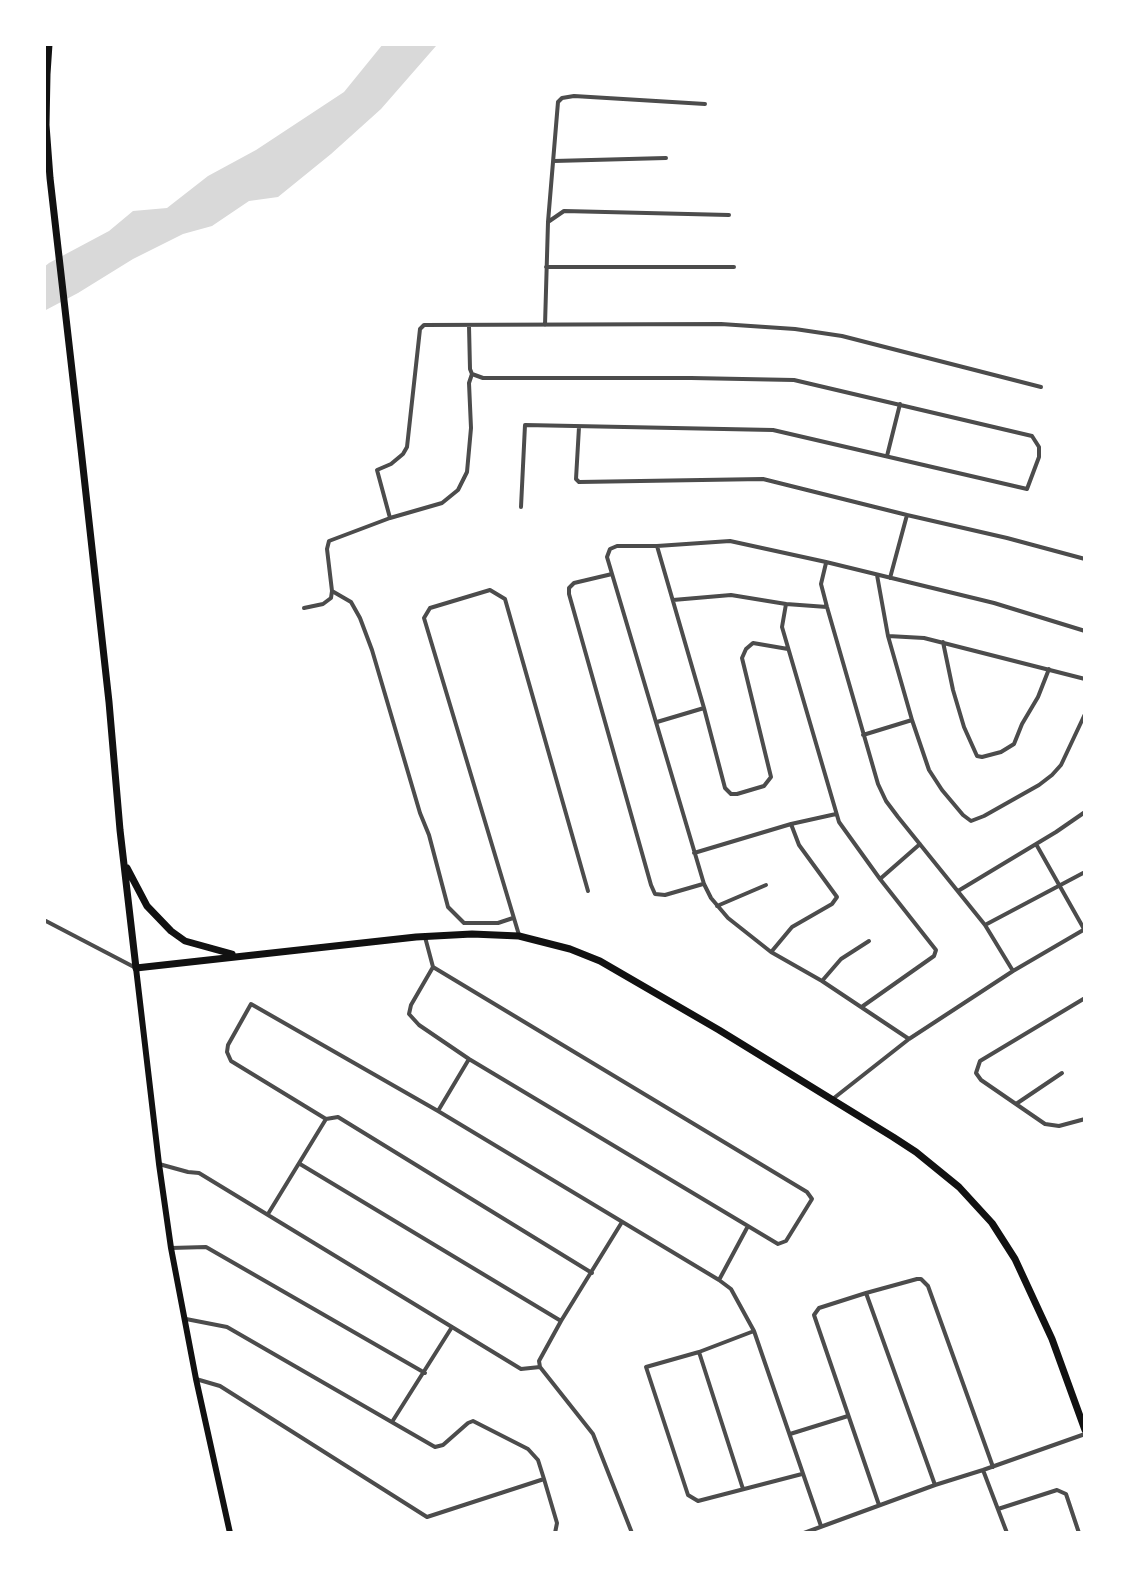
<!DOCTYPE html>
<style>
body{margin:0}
#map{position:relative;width:1129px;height:1577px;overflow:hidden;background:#fff;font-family:Literata,serif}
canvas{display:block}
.frame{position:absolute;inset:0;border:46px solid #fff;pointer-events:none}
</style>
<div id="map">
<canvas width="1129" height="1577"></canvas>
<div class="frame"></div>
</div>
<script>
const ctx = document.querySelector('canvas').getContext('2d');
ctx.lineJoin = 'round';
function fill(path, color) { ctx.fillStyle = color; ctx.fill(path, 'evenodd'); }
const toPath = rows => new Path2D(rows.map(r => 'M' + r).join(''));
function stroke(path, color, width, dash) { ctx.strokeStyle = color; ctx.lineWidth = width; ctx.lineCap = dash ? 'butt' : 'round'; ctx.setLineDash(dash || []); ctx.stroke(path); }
fill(toPath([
 [383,44,487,44,482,46,436,46,381,109,331,154,278,197,249,201,212,226,183,234,133,259,78,293,44,311,44,267,49,263,109,231,133,211,167,208,208,176,256,150,344,92]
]), '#d9d9d9');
stroke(toPath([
 [554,161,666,158],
 [548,222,564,211,729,215],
 [546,267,734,267],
 [545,325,548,222,558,102,562,98,574,96,705,104],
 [469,326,470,369,472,374,483,378,691,378,794,380,1032,436,1039,447,1039,457,1027,489,773,430,525,425,521,507],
 [579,427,576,479,579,482,763,479,907,515,890,578],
 [887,456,900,404],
 [907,515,1007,538,1085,559],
 [390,518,442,503,458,490,467,472,471,428,469,383,472,374],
 [657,546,704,708,725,788,731,794,737,794,764,786,771,777,742,658,746,649,753,643,788,649],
 [826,563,821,584,827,607,878,784,886,801,898,817,985,925,1013,971],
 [612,574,574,583,569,588,569,594,651,885,655,894,665,895,703,884],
 [877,575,888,636,912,720],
 [332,591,351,602,360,618,372,650,420,813,429,835,448,907,464,923,498,923,513,918],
 [673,600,731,595,786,604,827,607],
 [786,604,782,627,839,822,880,879,936,950,934,956,863,1006],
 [304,608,323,604,331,598,332,591,327,549,329,541,390,518,377,470,391,464,403,454,407,447,420,329,424,325,721,324,795,329,842,336,1041,387],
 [888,636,924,638,1085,679],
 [943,642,953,690,964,727,977,756,982,757,1001,752,1014,744,1022,724,1038,697,1049,669],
 [657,722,704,708],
 [863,735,912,720,929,770,942,790,963,815,971,821,984,816,1039,785,1052,775,1061,765,1085,714],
 [1036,844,1084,929],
 [694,853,791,824,836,814],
 [880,879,920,844],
 [958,891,1056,832,1085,812],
 [717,906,766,885],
 [44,920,134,967],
 [985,925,1085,872],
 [519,935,424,618,430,608,490,590,505,599,588,891],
 [425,937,433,967,411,1005,409,1014,419,1025,469,1059,778,1244,786,1241,812,1199,807,1192,433,967],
 [772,951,792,927,832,904,837,897,799,845,791,824],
 [822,981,841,959,869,941],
 [1085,998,980,1061,976,1073,981,1080,1045,1124,1059,1126,1085,1119],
 [909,1039,822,981,771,952,728,918,711,898,704,884,607,557,610,549,617,546,657,546,730,541,826,562,994,603,1085,631],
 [834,1098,909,1039,1013,971,1085,929],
 [1016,1104,1062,1073],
 [438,1111,469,1059],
 [326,1119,231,1061,227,1052,228,1045,251,1004,438,1111,719,1280,731,1289,754,1331,821,1526],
 [159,1164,188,1172,199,1173,521,1369,540,1367,539,1361,561,1321,622,1222],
 [300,1164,561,1321],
 [268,1214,326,1119,338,1117,592,1273],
 [171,1248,206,1247,425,1373],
 [719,1280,748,1226],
 [866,1293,917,1279,921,1279,928,1286,993,1467],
 [186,1319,227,1327,435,1447,443,1445,468,1423,473,1421,528,1449,538,1460,544,1479,557,1523,555,1533],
 [754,1331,699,1352,646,1367,688,1495,698,1501,802,1474],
 [699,1352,743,1489],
 [540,1367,593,1434,632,1533],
 [196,1379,220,1386,427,1517,544,1479],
 [392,1422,452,1327],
 [790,1434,848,1416],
 [983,1470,1007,1533],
 [879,1505,814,1315,819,1308,866,1293,935,1485],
 [998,1509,1057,1490,1066,1494,1079,1533],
 [804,1533,935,1485,983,1470,1085,1434]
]), '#4c4c4c', 4);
stroke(toPath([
 [136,968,159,1164,171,1248,196,1379,230,1533]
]), '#111', 6);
stroke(toPath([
 [49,44,47,74,46,125,50,178,81,449,109,702,120,830,136,968,416,937,472,934,519,936,570,949,600,961,719,1030,893,1137,916,1152,959,1187,992,1223,1015,1259,1052,1339,1085,1430],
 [127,868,147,906,171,931,185,941,232,954]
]), '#111', 7);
</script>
